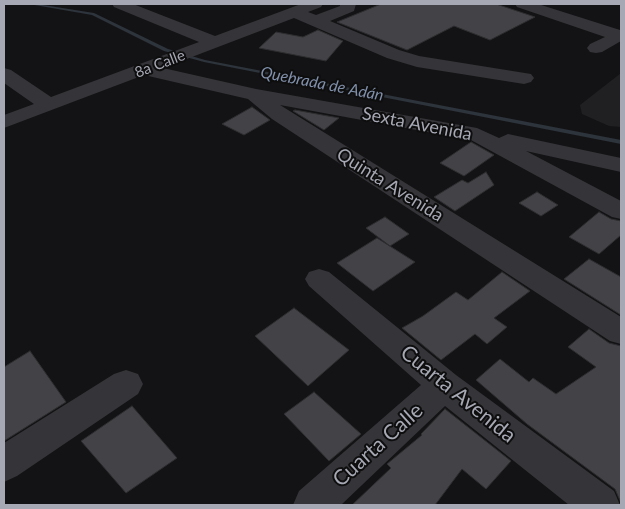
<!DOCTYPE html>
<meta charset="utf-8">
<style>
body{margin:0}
#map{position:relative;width:625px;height:509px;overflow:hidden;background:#131315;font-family:Lato,sans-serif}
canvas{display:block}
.frame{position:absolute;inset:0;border:5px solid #a6a8b3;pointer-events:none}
</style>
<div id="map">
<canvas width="625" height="509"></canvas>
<div class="frame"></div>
</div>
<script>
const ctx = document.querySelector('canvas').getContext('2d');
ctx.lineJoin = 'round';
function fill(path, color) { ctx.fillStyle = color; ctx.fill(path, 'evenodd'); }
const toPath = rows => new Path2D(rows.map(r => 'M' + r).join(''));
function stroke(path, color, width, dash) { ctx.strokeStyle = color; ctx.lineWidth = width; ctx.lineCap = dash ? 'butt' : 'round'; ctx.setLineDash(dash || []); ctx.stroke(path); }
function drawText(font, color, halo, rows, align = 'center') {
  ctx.font = font + ' Lato,sans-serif'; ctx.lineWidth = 4; ctx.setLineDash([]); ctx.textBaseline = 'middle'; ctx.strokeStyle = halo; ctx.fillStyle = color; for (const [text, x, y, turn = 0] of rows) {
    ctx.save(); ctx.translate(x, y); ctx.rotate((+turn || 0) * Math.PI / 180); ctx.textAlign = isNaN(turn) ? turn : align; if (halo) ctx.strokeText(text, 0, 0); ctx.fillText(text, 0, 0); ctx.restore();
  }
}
fill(toPath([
 [621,73,621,127,609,126,582,114,580,105]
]), '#201f21');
fill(toPath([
 [29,4,37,4,94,13,168,49,205,60,621,140,621,144,204,62,164,51,92,15,29,4]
]), '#2e343c');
const building = toPath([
 [381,4,496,4,535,17,490,40,454,26,407,50,337,22,381,4],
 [318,30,343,41,326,61,259,48,276,32,303,37,318,30],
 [252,107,270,120,244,135,222,124,252,107],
 [295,110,339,118,324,130,293,111,295,110],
 [471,142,494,155,464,176,440,163,471,142],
 [486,172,494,185,455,211,434,197,462,180,468,183,486,172],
 [537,192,558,205,541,216,519,203,537,192],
 [599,212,611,219,621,221,621,235,599,254,569,237,599,212],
 [385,217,409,234,390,246,366,228,385,217],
 [377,238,415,262,373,291,337,263,377,238],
 [589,259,621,277,621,315,564,279,589,259],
 [502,272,530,291,494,318,507,327,487,344,475,334,441,360,402,328,423,316,456,292,468,300,502,272],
 [294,308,349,350,308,386,255,336,294,308],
 [589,329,609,343,621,346,621,503,615,489,527,424,476,380,500,359,529,382,533,378,556,394,596,367,568,347,589,329],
 [30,351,66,402,4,441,4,367,30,351],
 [314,392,361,434,329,461,284,414,314,392],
 [132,406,177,458,126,493,81,441,132,406],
 [445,409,511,461,486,489,462,469,435,505,352,505,391,468,387,464,422,435,421,434,445,409]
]);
fill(building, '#434347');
stroke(building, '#2e2d30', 1);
fill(toPath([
 [112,4,133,4,215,36,301,4,323,4,321,7,308,12,316,15,340,6,340,4,356,4,354,11,330,21,399,50,419,56,531,74,534,78,531,82,524,84,417,67,387,58,294,18,163,68,256,89,477,128,499,138,508,134,621,158,621,172,526,151,621,201,621,219,612,217,471,140,280,105,621,317,621,344,610,341,272,119,248,99,144,75,4,128,4,115,34,104,4,83,4,68,11,70,51,97,199,42,114,7,112,4],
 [515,4,538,4,620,30,621,41,602,52,596,53,590,52,587,48,590,44,605,37,517,7,515,4],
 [319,269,329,272,456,375,614,491,620,505,569,505,445,406,341,505,293,505,299,491,421,385,309,286,305,279,309,272,319,269],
 [126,370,138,374,143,384,138,394,17,476,4,482,4,443,114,374,126,370]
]), '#353539');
drawText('15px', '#a6a8b3', '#0e0e0f', [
 ["8a Calle",160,64,-21]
]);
drawText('italic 16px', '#8190ab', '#0e0e0f', [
 ["Quebrada de Adán",322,84,11]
]);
drawText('18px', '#a6a8b3', '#0e0e0f', [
 ["Sexta Avenida",417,124,11],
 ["Quinta Avenida",390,185,32]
]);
drawText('21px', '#a6a8b3', '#0e0e0f', [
 ["Cuarta Avenida",458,394,39],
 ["Cuarta Calle",378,445,-42]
]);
</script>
